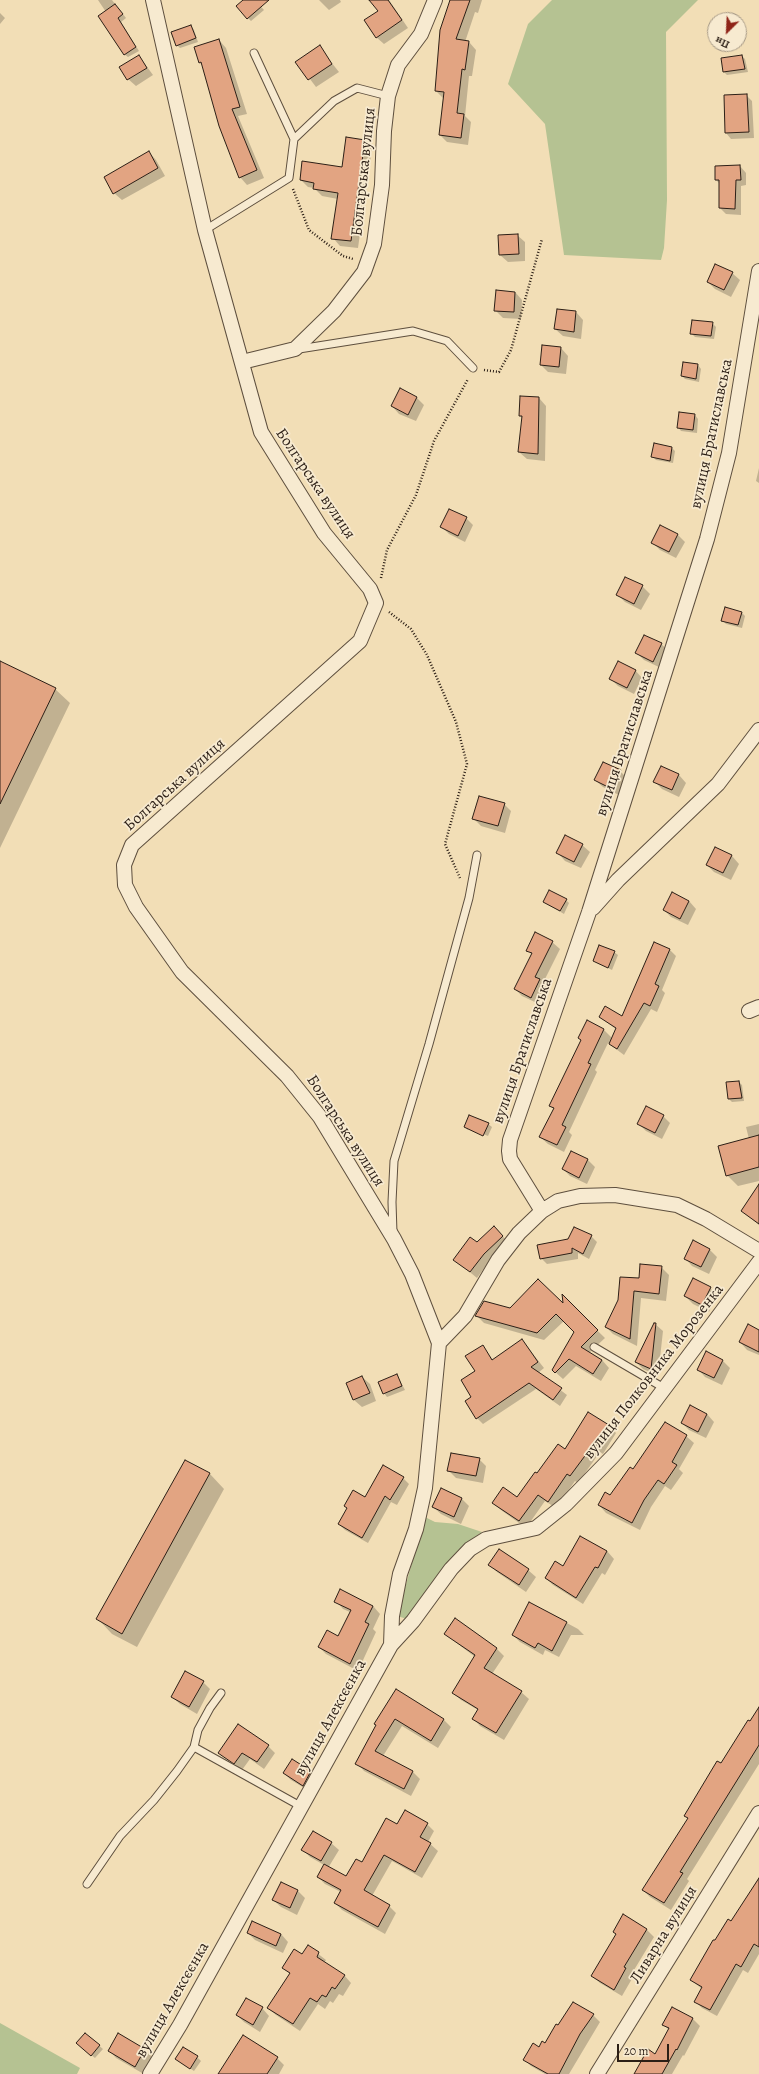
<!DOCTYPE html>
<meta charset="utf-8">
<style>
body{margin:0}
#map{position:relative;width:759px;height:2074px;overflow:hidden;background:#f2deb6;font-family:Alegreya,serif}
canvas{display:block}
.north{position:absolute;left:707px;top:12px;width:40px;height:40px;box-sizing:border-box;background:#f7ead0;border:1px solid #a69986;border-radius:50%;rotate:204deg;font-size:11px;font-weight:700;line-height:16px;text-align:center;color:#2c1f16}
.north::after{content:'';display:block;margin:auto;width:14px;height:18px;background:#8f2418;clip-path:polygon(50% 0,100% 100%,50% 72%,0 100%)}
.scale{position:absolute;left:617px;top:2044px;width:52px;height:18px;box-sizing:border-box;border:2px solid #2c1f16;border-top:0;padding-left:5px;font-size:12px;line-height:14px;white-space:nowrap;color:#2c1f16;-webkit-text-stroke:3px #f7ead0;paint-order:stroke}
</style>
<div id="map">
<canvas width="759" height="2074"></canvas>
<div class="north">Пн</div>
<div class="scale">20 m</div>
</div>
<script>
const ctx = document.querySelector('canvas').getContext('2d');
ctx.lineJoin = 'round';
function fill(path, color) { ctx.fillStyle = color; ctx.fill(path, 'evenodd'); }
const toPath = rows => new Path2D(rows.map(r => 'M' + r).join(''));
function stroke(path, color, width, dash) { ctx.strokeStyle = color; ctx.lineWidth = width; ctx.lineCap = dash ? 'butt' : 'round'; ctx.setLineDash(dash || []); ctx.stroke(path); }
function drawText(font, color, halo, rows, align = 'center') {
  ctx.font = font + ' Alegreya,serif'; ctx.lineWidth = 3.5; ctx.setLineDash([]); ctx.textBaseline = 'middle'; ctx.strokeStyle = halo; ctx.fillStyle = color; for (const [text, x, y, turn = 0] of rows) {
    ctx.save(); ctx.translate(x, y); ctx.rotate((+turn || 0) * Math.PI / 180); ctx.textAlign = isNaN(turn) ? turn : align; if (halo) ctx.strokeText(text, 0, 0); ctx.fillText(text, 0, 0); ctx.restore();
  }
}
fill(toPath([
 [552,0,698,0,666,32,667,200,664,248,661,260,564,255,545,124,508,84,528,24],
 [425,1517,435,1522,458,1524,482,1532,467,1543,407,1619,397,1616],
 [0,2023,80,2068,77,2074,0,2074]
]), '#b5c292');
fill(toPath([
 [98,0,112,0,126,18,121,22,139,51,128,57,124,54,106,12],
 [245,0,255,0,264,10,251,21,248,18],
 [319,0,340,0,341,2,329,10],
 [374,0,389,0,408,28,384,44,376,37,379,12],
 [452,0,482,0,478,13,475,12,465,42,469,42,476,50,472,76,469,76,465,116,471,122,468,145,447,142,440,135,443,98,436,91,439,67,437,65,444,26],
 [0,13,5,18,0,24],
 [191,26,194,30,198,42,180,48,177,45],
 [219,40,226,48,247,114,238,116,264,178,247,185,240,177,203,66,200,63],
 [319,47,339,72,316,87,297,62],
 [139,56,153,75,136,86,128,79],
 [742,56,745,59,748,72,727,75,724,72],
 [746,95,752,101,754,138,731,139,726,133],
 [365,141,372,148,358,248,340,246,333,238,338,199,322,196,314,188,308,187,301,180,342,168],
 [149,152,156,160,165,176,122,200,114,193],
 [740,166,746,173,746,185,741,186,741,215,726,214,720,208,720,184,716,180,716,167],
 [517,235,525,242,525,261,508,262,500,255],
 [732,273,740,280,731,297,715,289,708,282],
 [515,292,522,300,521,319,503,318,495,310],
 [576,312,583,320,581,339,563,336,555,329],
 [712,323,716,327,714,339,695,337,691,333],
 [561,348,568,356,566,374,548,372,541,365],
 [698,365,701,369,699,382,685,379,682,376],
 [400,389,417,398,424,405,416,421,399,414,392,406],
 [521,397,539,398,546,406,545,461,527,459,519,452,522,418,520,416],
 [680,413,695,415,698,419,697,433,681,431,678,427],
 [672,448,675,451,673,463,656,460,653,457],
 [759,468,759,483,756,481],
 [466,518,473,525,465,542,449,534,442,527],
 [677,534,685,542,676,558,660,550,653,543],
 [642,586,650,594,641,610,625,602,618,595],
 [741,612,745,616,742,628,726,624,722,620],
 [661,644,669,651,661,668,644,660,637,653],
 [0,662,55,689,70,703,0,848],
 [635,670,642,678,634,694,618,686,611,679],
 [661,767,679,775,686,783,679,797,662,789,654,781],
 [620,771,627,778,619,795,603,787,595,780],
 [504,804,511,811,505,833,481,826,473,818],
 [582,845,590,852,581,868,565,861,558,853],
 [715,848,732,856,739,864,731,880,714,872,707,865],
 [672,893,689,901,696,909,688,925,671,917,664,910],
 [566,900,569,903,564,914,544,902],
 [552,942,560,949,543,983,547,987,539,1004,522,996,515,989,532,955,528,950],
 [670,950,676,956,662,990,665,993,657,1012,651,1009,624,1055,608,1043,595,1070,597,1072,569,1132,572,1135,564,1152,548,1144,540,1137,554,1109,550,1106,582,1041,579,1038,587,1022,604,1030,612,1038,617,1030,600,1017,622,1017],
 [614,952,618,955,612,970,594,961],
 [739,1082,742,1085,744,1101,732,1102,729,1099,727,1083],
 [663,1116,670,1123,662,1139,646,1131,639,1124],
 [488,1124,492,1127,488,1136,468,1128,468,1130,465,1127],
 [759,1124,759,1181,738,1186,727,1175,749,1139,746,1127],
 [571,1152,588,1160,595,1167,587,1184,570,1176,563,1169],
 [759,1200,759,1225,742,1211],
 [494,1227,509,1243,490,1260,477,1278,455,1260],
 [591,1236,597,1242,589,1259,578,1253,578,1259,547,1264,541,1258],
 [693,1242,710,1250,717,1257,709,1274,692,1266,685,1258],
 [661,1267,669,1275,666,1301,641,1298,637,1346,613,1334,606,1327,640,1279],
 [710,1288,717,1295,709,1312,693,1304,685,1296],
 [563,1297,605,1338,589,1353,602,1360,609,1368,601,1381,576,1366,563,1379,553,1370,575,1332,564,1321,544,1340,484,1323,476,1315,510,1309,564,1305],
 [655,1324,663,1331,658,1376,643,1369,636,1362],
 [759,1331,759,1355,747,1350,740,1342],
 [522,1340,544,1368,538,1373,567,1395,560,1406,536,1389,483,1424,477,1418,473,1397,482,1346,494,1361],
 [723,1361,730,1368,722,1385,705,1377,698,1369],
 [397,1375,405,1390,387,1397,384,1393],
 [362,1377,370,1384,376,1401,362,1407,354,1400,347,1383],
 [588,1413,609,1426,616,1433,603,1454,600,1452,578,1483,575,1481,556,1508,545,1501,526,1528,501,1510,493,1503,517,1499,565,1450],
 [707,1414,714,1422,706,1438,689,1430,682,1423],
 [686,1436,694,1443,679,1469,683,1473,671,1490,665,1486,651,1507,640,1530,606,1513,599,1505,611,1496,633,1471],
 [479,1459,486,1466,483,1483,456,1478,448,1470],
 [185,1461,210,1474,224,1489,137,1647,112,1634,98,1619],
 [403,1478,409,1484,397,1505,391,1502,368,1543,345,1530,339,1524,365,1498],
 [441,1490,462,1499,469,1506,461,1524,441,1514,433,1507],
 [581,1537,607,1551,614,1559,605,1575,602,1573,583,1604,553,1585,546,1578,564,1567],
 [490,1565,528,1570,536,1577,526,1592,497,1572],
 [341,1591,373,1606,380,1614,373,1629,376,1632,358,1671,326,1654,319,1647,338,1637,350,1612,343,1609,336,1601],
 [530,1603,578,1629,584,1635,571,1635,559,1657,545,1650,543,1655,520,1642,513,1635],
 [455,1620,497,1649,504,1656,492,1674,521,1692,529,1699,504,1740,480,1726,473,1718,478,1710,461,1700,453,1693,475,1657,445,1634],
 [203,1682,210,1689,197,1714,180,1704,172,1697],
 [396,1691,444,1720,451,1727,438,1748,402,1726,383,1756,413,1772,420,1779,411,1796,364,1771,357,1763],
 [759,1708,759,1764,687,1879,689,1881,671,1910,650,1897,643,1890,689,1819,685,1816],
 [268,1746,275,1753,264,1769,250,1759,242,1770,219,1752],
 [292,1760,310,1772,318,1780,311,1792,291,1780,284,1773],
 [427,1824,434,1831,428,1842,438,1851,422,1878,392,1861,372,1896,389,1906,396,1913,385,1934,342,1910,335,1903,341,1892,325,1884,318,1877,324,1865,310,1857,303,1850,331,1843,339,1850,328,1868,346,1878,362,1863],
 [758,1879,759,1880,759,1954,748,1973,743,1970,717,2016,702,2008,696,2002,702,1989,691,1980,715,1942,732,1923],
 [281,1883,298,1891,305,1898,297,1915,281,1907,273,1900],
 [253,1922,281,1934,288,1942,283,1953,255,1940,248,1933],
 [646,1929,654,1937,631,1975,633,1977,622,1996,600,1983,592,1976],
 [308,1946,326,1960,324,1963,344,1975,351,1983,343,1996,339,1994,333,2003,330,2001,325,2009,318,2004,300,2031,276,2015,268,2008,290,1974,283,1968,303,1955],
 [262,2008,269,2016,260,2032,244,2022,237,2015],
 [672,2008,693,2019,700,2026,684,2056,683,2055,672,2074,635,2074,656,2055,669,2030,664,2025],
 [593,2015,600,2022,569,2074,545,2074,531,2066,525,2060,546,2045,559,2026],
 [85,2034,103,2049,95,2058,81,2047],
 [109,2050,145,2050,152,2057,142,2073,116,2058],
 [197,2057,201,2061,194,2071,176,2059],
 [277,2058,284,2065,279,2074,219,2074]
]), '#0003');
const building = toPath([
 [243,0,269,0,247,19,236,6,243,0],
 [369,0,388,0,402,20,376,38,364,20,378,11,369,0],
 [450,0,470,0,456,39,469,41,465,70,462,69,457,113,464,114,461,138,439,135,444,92,435,91,440,30,450,0],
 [115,4,123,14,118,18,136,47,124,55,98,16,115,4],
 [191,25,196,38,176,46,171,32,191,25],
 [219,39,240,107,232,109,257,170,239,178,219,126,201,62,199,63,194,47,219,39],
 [320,45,332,64,308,80,295,62,320,45],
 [139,55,147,68,127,80,119,67,139,55],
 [742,55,745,69,723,72,721,58,742,55],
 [747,94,749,132,725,133,724,95,747,94],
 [346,137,365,140,351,241,331,239,338,193,313,189,314,183,300,180,302,161,342,167,346,137],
 [149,151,158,168,113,194,104,177,149,151],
 [740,165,741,180,736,180,735,209,719,208,719,180,715,180,715,166,740,165],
 [518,234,519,254,499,255,498,235,518,234],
 [715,264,733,272,724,290,707,282,715,264],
 [496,290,515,292,514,312,494,311,496,290],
 [557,309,576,311,574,332,554,329,557,309],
 [692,320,713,322,711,336,690,334,692,320],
 [542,345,561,347,559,367,540,365,542,345],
 [683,362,698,364,696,379,681,376,683,362],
 [400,388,417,397,408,415,391,406,400,388],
 [520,396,539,397,538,454,518,452,522,416,519,416,520,396],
 [679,412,695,414,693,430,677,428,679,412],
 [654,443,672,447,670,461,651,457,654,443],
 [449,509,467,517,458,536,440,527,449,509],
 [660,525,678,534,669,552,651,543,660,525],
 [625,577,643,585,634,604,616,595,625,577],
 [725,607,742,612,738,625,721,621,725,607],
 [644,635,662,643,653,662,635,653,644,635],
 [0,661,56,688,0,804,0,661],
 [618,661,636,670,627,688,609,679,618,661],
 [603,762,621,770,612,789,594,780,603,762],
 [661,766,679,774,672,790,653,782,661,766],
 [479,796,505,803,498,826,472,819,479,796],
 [565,835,583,844,574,862,556,853,565,835],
 [715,847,732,855,723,873,706,865,715,847],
 [549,890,567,899,560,911,543,902,549,890],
 [672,892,689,901,680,919,663,910,672,892],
 [535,932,553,941,535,977,540,979,531,998,514,989,532,953,526,951,535,932],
 [654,942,670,949,655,984,659,986,650,1006,644,1003,617,1049,609,1044,616,1028,599,1017,605,1006,622,1016,654,942],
 [599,945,615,951,608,968,593,961,599,945],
 [587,1020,604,1029,588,1063,591,1064,562,1125,566,1127,557,1145,539,1137,554,1108,549,1106,581,1040,578,1038,587,1020],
 [739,1081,742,1098,728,1099,726,1082,739,1081],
 [646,1106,664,1115,655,1133,637,1124,646,1106],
 [469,1115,489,1123,483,1136,464,1127,469,1115],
 [759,1135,759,1167,726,1176,718,1146,759,1135],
 [571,1151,588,1159,579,1178,562,1169,571,1151],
 [759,1184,759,1224,741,1211,759,1184],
 [494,1226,503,1236,484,1254,470,1272,453,1260,470,1237,477,1242,494,1226],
 [574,1227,592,1235,583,1254,572,1248,572,1253,540,1259,537,1245,568,1239,574,1227],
 [693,1240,710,1249,701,1267,684,1259,693,1240],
 [640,1264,662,1266,659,1294,634,1291,630,1339,605,1327,618,1300,620,1277,639,1278,640,1264],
 [693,1278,711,1287,702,1305,684,1296,693,1278],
 [538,1279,563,1303,562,1294,598,1330,581,1347,602,1360,593,1374,569,1359,555,1373,552,1370,574,1332,556,1314,537,1333,475,1316,484,1301,510,1308,538,1279],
 [654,1323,656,1323,651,1369,635,1362,654,1323],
 [748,1324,759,1330,759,1352,739,1342,748,1324],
 [522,1339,538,1362,531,1367,562,1388,553,1400,529,1383,476,1419,465,1401,471,1397,461,1380,475,1371,465,1356,483,1345,492,1360,522,1339],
 [706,1351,723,1360,714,1378,697,1370,706,1351],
 [397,1374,402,1386,383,1394,378,1382,397,1374],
 [362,1376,370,1393,353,1400,346,1383,362,1376],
 [690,1405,707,1414,698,1432,681,1423,690,1405],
 [588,1412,609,1425,595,1447,593,1445,570,1476,567,1474,548,1502,538,1495,519,1521,492,1503,503,1487,517,1497,535,1472,537,1473,558,1444,565,1449,588,1412],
 [665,1422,687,1435,672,1462,677,1465,664,1484,658,1480,644,1500,632,1523,598,1505,605,1492,610,1495,630,1467,633,1469,665,1422],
 [451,1453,480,1458,476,1476,447,1471,451,1453],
 [185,1460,210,1473,122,1634,96,1619,185,1460],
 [383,1465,404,1477,390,1500,385,1496,362,1538,338,1524,347,1508,344,1506,353,1490,365,1497,383,1465],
 [441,1488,462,1498,454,1517,432,1507,441,1488],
 [580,1536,607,1551,598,1568,595,1567,576,1598,545,1578,555,1561,563,1566,580,1536],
 [499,1549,529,1569,519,1585,488,1565,499,1549],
 [340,1589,373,1606,365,1622,369,1624,350,1664,318,1647,327,1630,338,1636,351,1610,334,1602,340,1589],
 [529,1602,567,1622,552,1651,538,1643,535,1648,512,1635,529,1602],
 [455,1618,497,1648,484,1668,522,1691,496,1733,472,1719,478,1709,452,1693,475,1655,444,1634,455,1618],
 [185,1671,204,1681,189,1707,171,1697,185,1671],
 [396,1689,444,1719,431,1741,395,1719,375,1751,413,1771,404,1789,355,1764,376,1725,374,1724,396,1689],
 [759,1707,759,1745,680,1872,683,1873,664,1903,642,1890,688,1818,684,1816,717,1761,721,1763,748,1720,750,1721,759,1707],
 [238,1724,269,1745,257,1762,242,1753,234,1764,218,1753,238,1724],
 [292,1759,311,1771,303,1786,283,1773,292,1759],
 [405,1810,428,1823,420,1837,431,1843,415,1872,384,1855,364,1890,390,1905,378,1927,334,1903,341,1890,317,1877,324,1864,346,1876,356,1859,362,1862,386,1818,397,1824,405,1810],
 [313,1831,332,1842,321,1861,301,1850,313,1831],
 [759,1878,759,1947,754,1944,741,1967,736,1964,710,2010,694,2002,702,1987,690,1980,713,1940,715,1940,728,1919,731,1921,759,1878],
 [281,1882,298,1890,290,1908,272,1900,281,1882],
 [623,1914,647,1929,624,1967,626,1968,614,1990,591,1976,616,1934,613,1932,623,1914],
 [252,1921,281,1934,276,1946,247,1933,252,1921],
 [308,1945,319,1952,317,1957,345,1975,335,1989,332,1987,326,1997,322,1995,317,2002,310,1998,293,2024,267,2008,290,1973,282,1968,294,1949,302,1954,308,1945],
 [246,1998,263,2007,253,2025,236,2015,246,1998],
 [573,2002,594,2014,580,2034,559,2074,548,2074,523,2060,533,2043,539,2047,542,2041,545,2043,556,2024,558,2025,573,2002],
 [672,2007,693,2018,677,2050,676,2049,662,2074,634,2074,648,2049,655,2054,669,2028,662,2025,672,2007],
 [85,2033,100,2045,91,2056,76,2043,85,2033],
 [118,2033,145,2049,135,2067,108,2051,118,2033],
 [243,2035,278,2057,267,2074,218,2074,243,2035],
 [183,2047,198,2056,190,2069,175,2059,183,2047]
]);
fill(building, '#e2a482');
stroke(building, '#2c1f16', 1);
const service = toPath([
 [254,53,294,139,334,101,357,88,388,96],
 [205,230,289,178,294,139],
 [299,349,413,331,447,341,473,368],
 [393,1233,392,1202,394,1161,429,1044,469,898,477,855],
 [594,1347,664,1388],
 [194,1747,302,1807],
 [87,1884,120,1836,154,1800,177,1771,194,1747,198,1730,210,1708,221,1693]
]);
const minor = toPath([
 [242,362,295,349,334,311,364,272,374,244,382,185,384,131,388,96,398,65,421,34,435,0],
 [593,908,618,880,718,784,759,730],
 [749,1011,759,1007],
 [542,1211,510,1159,509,1151,510,1140,589,912,707,539,729,453,759,271],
 [439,1343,465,1316,498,1260,519,1233,542,1211,558,1201,580,1196,615,1195,677,1205,706,1219,759,1251],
 [391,1645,413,1621,451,1569,470,1549,486,1539,536,1528,566,1504,616,1453,759,1262],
 [150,2074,180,2025,391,1645,392,1616,400,1574,416,1529,425,1488,439,1343,412,1274,394,1239,320,1117,287,1076,182,972,136,907,125,885,124,865,132,845,360,641,376,603,370,589,324,533,261,432,205,230,153,0],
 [597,2074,759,1813]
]);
stroke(service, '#5e4f3e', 9);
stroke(minor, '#5e4f3e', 16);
stroke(toPath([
 [293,189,309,230,343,256,353,259],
 [484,370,499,372,511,350,542,239],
 [381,578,387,550,416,495,434,441,468,379],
 [389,612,411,629,427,655,456,722,467,764,445,844,460,878]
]), '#2c1f16', 2.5, [1, 2]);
stroke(service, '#f7ead0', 7);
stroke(minor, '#f7ead0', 14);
drawText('16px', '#2c1f16', '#f7ead0', [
 ["Болгарська вулиця",364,172,-84],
 ["вулиця Братиславська",712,434,-78],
 ["Болгарська вулиця",315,484,56],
 ["вулиця Братиславська",625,743,-72],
 ["Болгарська вулиця",175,785,-42],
 ["вулиця Братиславська",523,1051,-71],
 ["Болгарська вулиця",345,1131,57],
 ["вулиця Полковника Морозенка",654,1372,-52],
 ["вулиця Алексєєнка",331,1718,-61],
 ["Ливарна вулиця",664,1935,-58],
 ["вулиця Алексєєнка",173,2000,-60]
]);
</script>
